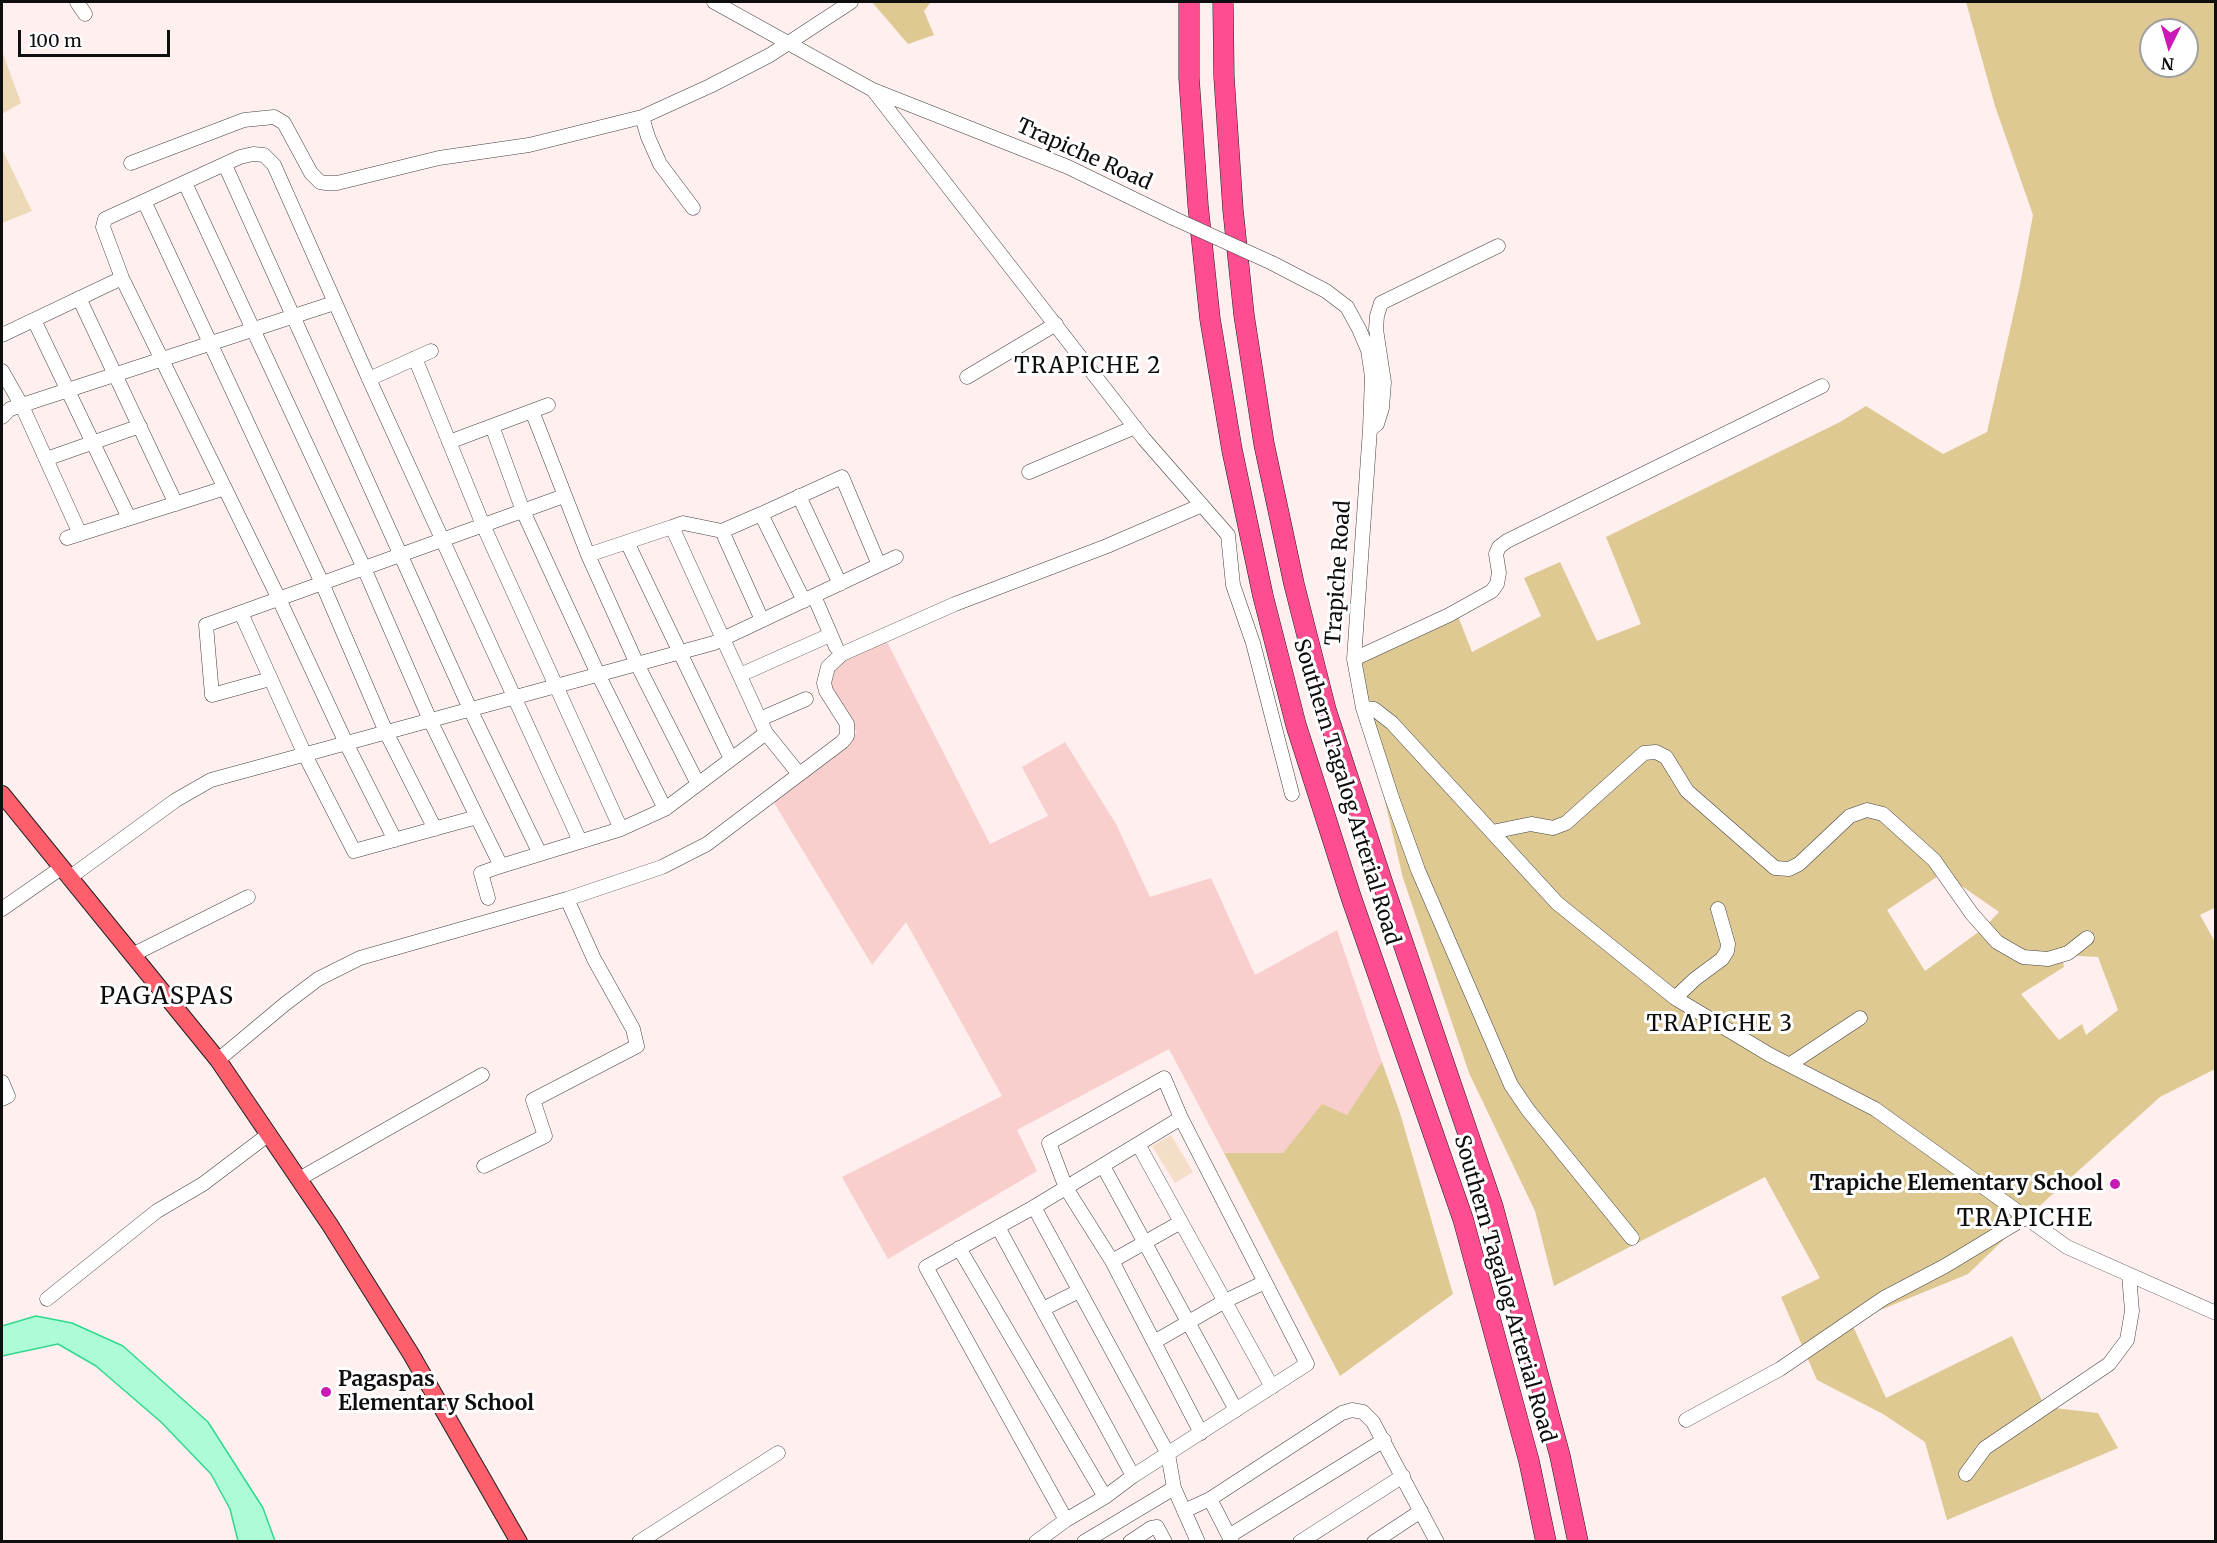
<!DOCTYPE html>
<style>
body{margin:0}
#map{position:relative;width:2217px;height:1543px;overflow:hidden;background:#ffefef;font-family:Merriweather,serif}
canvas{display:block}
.frame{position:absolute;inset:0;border:3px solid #0e0e0e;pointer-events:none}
.north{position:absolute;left:2139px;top:18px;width:60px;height:60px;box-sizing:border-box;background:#fff;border:2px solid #9f9f9f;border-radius:50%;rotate:185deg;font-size:16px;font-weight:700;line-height:24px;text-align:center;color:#0e0e0e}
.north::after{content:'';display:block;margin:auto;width:21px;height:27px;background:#ca1ab6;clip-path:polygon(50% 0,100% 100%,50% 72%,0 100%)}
.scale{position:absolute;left:18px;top:30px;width:152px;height:27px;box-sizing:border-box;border:3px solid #0e0e0e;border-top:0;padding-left:8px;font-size:18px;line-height:21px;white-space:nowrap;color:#0e0e0e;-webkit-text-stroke:4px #fff;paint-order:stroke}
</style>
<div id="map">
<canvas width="2217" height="1543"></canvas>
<div class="frame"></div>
<div class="north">N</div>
<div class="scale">100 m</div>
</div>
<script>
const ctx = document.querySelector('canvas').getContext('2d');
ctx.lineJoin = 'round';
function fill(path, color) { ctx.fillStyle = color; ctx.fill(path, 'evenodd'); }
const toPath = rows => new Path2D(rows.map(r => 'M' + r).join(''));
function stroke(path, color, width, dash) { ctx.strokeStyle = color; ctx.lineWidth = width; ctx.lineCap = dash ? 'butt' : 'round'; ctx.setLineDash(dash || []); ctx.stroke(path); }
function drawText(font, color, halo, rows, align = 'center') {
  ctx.font = font + ' Merriweather,serif'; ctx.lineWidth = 6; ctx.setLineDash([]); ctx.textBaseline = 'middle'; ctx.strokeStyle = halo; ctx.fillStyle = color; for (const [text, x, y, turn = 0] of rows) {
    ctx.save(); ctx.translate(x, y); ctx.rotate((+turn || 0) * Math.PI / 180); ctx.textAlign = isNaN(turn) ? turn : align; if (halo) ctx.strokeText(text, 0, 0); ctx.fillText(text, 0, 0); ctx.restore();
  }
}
fill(toPath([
 [884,636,990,844,1048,816,1022,767,1065,742,1116,824,1150,897,1211,878,1255,975,1337,930,1383,1065,1347,1115,1322,1105,1283,1153,1224,1153,1169,1049,1017,1130,1037,1171,888,1259,842,1177,1002,1096,906,922,872,965,770,796,857,733,828,691,832,666]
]), '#f8cfcc');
fill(toPath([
 [2,51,21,103,2,114],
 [2,149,32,211,2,223]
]), '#edd9b5');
fill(toPath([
 [872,2,931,2,924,11,934,35,908,44],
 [1966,2,2215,2,2216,907,2200,915,2215,942,2215,1069,2160,1097,2024,1220,1968,1274,1851,1322,1886,1398,2012,1336,2045,1407,2098,1413,2118,1448,1947,1520,1925,1442,1883,1414,1817,1380,1781,1297,1820,1278,1765,1177,1554,1286,1535,1211,1469,1073,1403,878,1363,708,1354,659,1456,611,1472,652,1541,616,1524,578,1560,562,1597,641,1641,624,1606,537,1840,422,1866,406,1943,454,1987,432,2020,285,2033,215,1995,106],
 [2151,30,2187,30,2187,66,2151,66],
 [1943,873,1999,912,1984,928,1925,971,1887,910],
 [2062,955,2098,957,2118,1010,2086,1035,2082,1024,2059,1040,2021,994,2064,967],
 [1382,1062,1400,1113,1453,1294,1340,1376,1224,1153,1283,1153,1322,1104,1347,1115]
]), '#dfc992');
fill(toPath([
 [1171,1135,1193,1172,1175,1183,1152,1146]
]), '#f4dec7');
const water = toPath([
 [36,1316,72,1323,123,1346,208,1422,263,1508,275,1541,238,1541,230,1509,211,1474,161,1422,96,1366,58,1344,2,1356,2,1326,36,1316]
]);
fill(water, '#aefbd7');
stroke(water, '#2fd98e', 1.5);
const minor = toPath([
 [77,2,85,14],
 [714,2,873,90,1068,167,1173,218],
 [873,90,1144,439,1228,535,1233,585,1253,643,1292,794],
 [642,117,648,137,660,164,693,208],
 [131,163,244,120,274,117,284,123,311,173,320,182,326,183,337,183,439,158,529,145,642,117,710,86,770,55,851,2],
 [225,165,470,709,540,854],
 [185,183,364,568,430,720,477,817],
 [144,201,322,583,386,732,435,829],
 [1272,263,1326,291,1347,307,1359,329,1368,350,1372,377,1370,429,1354,659,1363,708,1374,709,1392,723,1557,903,1675,998,1770,1055,1875,1109,2067,1247,2216,1313],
 [79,298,176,504],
 [34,320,129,518],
 [2,335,122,278],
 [415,358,483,525,621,829],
 [2,371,22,406,80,534],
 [967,377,1056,324],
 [369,379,431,351],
 [2,417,10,409,334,303],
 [492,426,523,511,598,674,665,809],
 [1372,428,1377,424,1382,408,1384,382,1376,329,1377,316,1381,303,1498,246],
 [449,442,548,405],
 [46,459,140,426],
 [1029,472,1135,427],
 [799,496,840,584],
 [761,514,842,477,879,565],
 [672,527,683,523,722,531,761,514,804,601],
 [722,531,762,620],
 [67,538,225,488],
 [627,542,731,759],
 [588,555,637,664,698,784],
 [814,596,836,647],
 [241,613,305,755,354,851,477,817,501,866,621,829,665,809,766,733,672,527,588,555,532,411],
 [1354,659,1449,615,1492,591,1497,584,1499,573,1496,554,1499,547,1507,541,1822,386],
 [740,675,830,635],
 [270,679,212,695,206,625,564,496],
 [1363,708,1392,798,1418,870,1511,1085,1528,1110,1632,1238],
 [760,719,806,699],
 [766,733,799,774],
 [1492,832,1531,824,1553,828,1566,823,1644,753,1656,752,1666,757,1687,791,1775,868,1789,869,1799,864,1850,816,1867,810,1883,814,1934,860,1972,914,1997,942,2023,957,2048,959,2068,953,2087,938],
 [395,840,346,743,279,599,122,278,103,227,105,219,240,157,253,154,264,155,274,165,369,379,580,841],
 [69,878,176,800,211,780,714,643,896,557],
 [488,898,481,873,501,866],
 [2,909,61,868],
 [132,955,248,897],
 [1675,998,1695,979,1722,959,1727,951,1728,944,1718,909],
 [218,1060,285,1004,318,979,360,958,567,899,662,867,707,844,842,742,847,736,847,724,826,691,824,683,828,667,842,654,955,604,1107,546,1202,505],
 [1789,1065,1860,1018],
 [2,1082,8,1096,2,1099],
 [1138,1144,1272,1387],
 [484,1166,545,1136,533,1100,637,1046,633,1029,594,959,567,899],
 [1103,1166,1236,1410],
 [299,1179,482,1075],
 [1034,1207,1168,1454,1174,1488,1198,1542],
 [998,1227,1133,1476],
 [959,1248,1105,1497],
 [1112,1261,1201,1433],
 [47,1299,157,1211,203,1184,269,1134],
 [1043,1309,1079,1291],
 [1154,1342,1225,1301,1265,1282],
 [1686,1420,1780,1369,1884,1298,1945,1266,2026,1217],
 [1966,1474,1985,1448,2109,1364,2127,1340,2132,1311,2129,1275],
 [1184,1511,1210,1499],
 [1066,1520,926,1267,1034,1207,1181,1118],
 [1229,1536,1384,1440],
 [639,1542,778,1453],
 [1036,1542,1066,1520,1105,1497,1133,1476,1307,1364,1181,1118,1164,1078,1049,1143,1066,1188,1112,1261,1181,1222],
 [1084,1542,1174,1488],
 [1130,1542,1151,1528,1157,1527,1165,1542],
 [1232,1542,1210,1499,1342,1413,1352,1410,1363,1412,1373,1422,1437,1542],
 [1300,1542,1403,1476],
 [1374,1542,1421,1511]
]);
const major = toPath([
 [2,794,218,1060,330,1225,411,1354,519,1542]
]);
const highway = toPath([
 [1189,2,1189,78,1198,205,1210,319,1232,450,1263,596,1296,725,1351,897,1463,1219,1529,1461,1546,1542],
 [1223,2,1224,77,1233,210,1244,315,1264,444,1294,584,1326,710,1384,887,1493,1207,1560,1456,1578,1542]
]);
stroke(minor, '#414141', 15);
stroke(major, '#1f1f1f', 18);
stroke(highway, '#1f1f1f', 21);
stroke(minor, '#fff', 14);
stroke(major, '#ff5f6c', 16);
stroke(highway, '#ff4d91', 20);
const minorBridge = toPath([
 [1173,218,1272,263]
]);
stroke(minorBridge, '#414141', 15, []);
stroke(minorBridge, '#fff', 14);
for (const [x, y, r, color] of [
 [2115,1184,6,"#ca1ab6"],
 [326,1392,6,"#ca1ab6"]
]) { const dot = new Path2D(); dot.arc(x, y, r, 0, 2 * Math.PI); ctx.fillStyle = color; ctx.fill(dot); stroke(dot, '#fff', 2); }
drawText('21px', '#0e0e0e', '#fff', [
 ["Trapiche Road",1084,155,24],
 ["Trapiche Road",1339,573,-86],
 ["Southern Tagalog Arterial Road",1346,792,73],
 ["Southern Tagalog Arterial Road",1504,1289,74]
]);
drawText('bold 21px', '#0e0e0e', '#fff', [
 ["Trapiche Elementary School",2103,1184],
 ["Pagaspas",338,1380,"left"],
 ["Elementary School",338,1404,"left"]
], 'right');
ctx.letterSpacing = '1.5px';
drawText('22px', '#0e0e0e', '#fff', [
 ["TRAPICHE 2",1088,367],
 ["TRAPICHE 3",1720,1025]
]);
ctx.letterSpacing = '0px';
ctx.letterSpacing = '1.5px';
drawText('24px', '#0e0e0e', '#fff', [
 ["PAGASPAS",167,997],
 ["TRAPICHE",2025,1219]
]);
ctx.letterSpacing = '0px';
</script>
